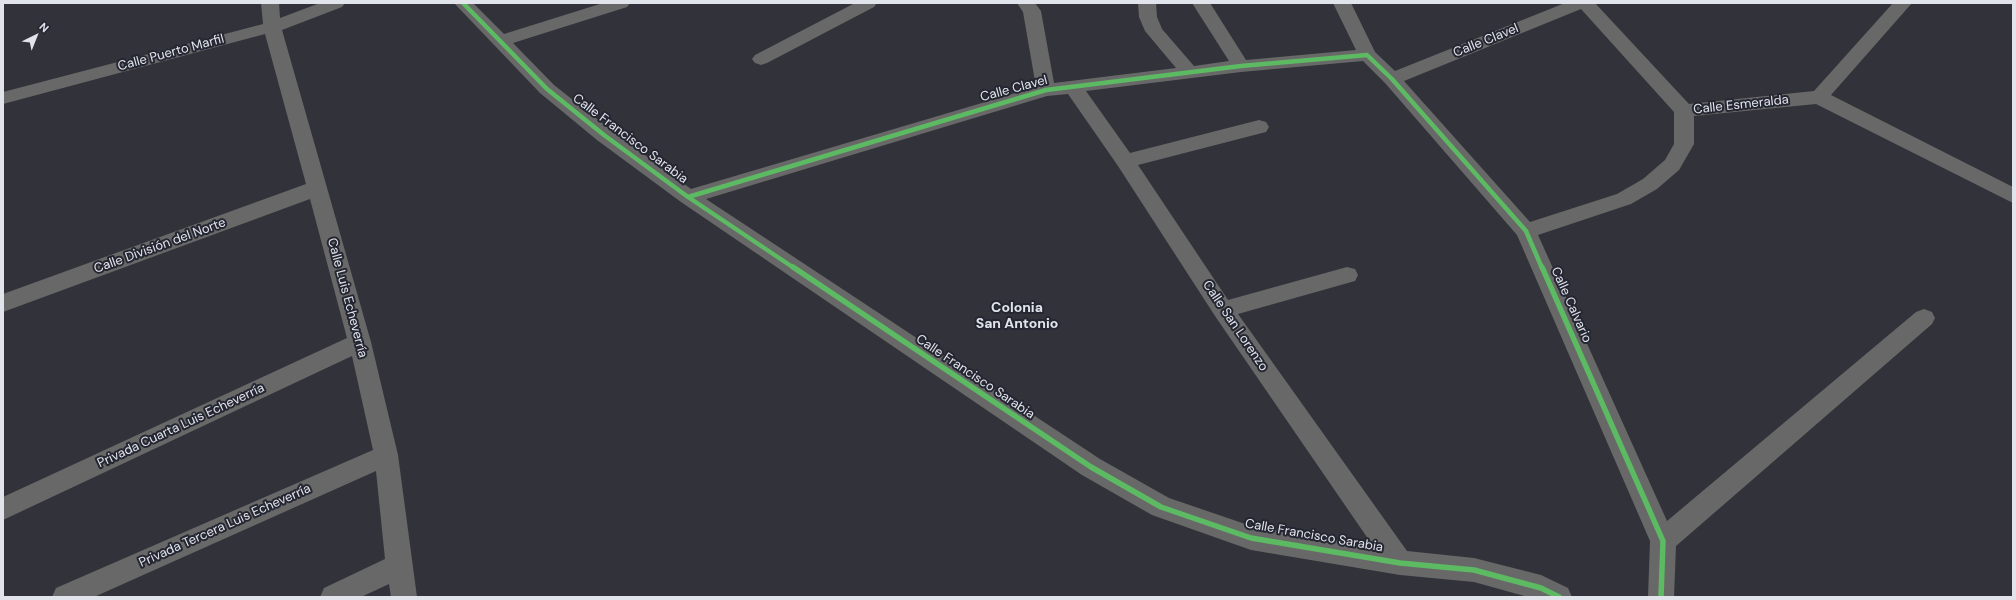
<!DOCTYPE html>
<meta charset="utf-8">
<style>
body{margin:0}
#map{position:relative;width:2016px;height:600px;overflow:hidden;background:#32333a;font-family:"DM Sans",sans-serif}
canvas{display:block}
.frame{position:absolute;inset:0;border:4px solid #e2e4ec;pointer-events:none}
.north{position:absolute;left:16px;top:16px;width:40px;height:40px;-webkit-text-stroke:3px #242732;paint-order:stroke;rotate:43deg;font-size:11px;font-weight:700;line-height:16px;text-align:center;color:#e2e4ec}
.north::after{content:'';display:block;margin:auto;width:14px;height:18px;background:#e2e4ec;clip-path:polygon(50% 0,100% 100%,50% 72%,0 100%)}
</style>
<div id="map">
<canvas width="2016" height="600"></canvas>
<div class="frame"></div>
<div class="north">N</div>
</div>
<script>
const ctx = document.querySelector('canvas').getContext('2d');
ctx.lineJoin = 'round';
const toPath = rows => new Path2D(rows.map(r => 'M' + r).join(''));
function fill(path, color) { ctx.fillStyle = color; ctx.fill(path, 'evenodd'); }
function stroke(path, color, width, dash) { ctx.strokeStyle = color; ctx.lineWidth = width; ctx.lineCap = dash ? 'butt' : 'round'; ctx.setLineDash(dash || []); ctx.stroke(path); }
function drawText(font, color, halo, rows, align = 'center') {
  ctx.font = font + ' "DM Sans",sans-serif'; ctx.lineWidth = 4; ctx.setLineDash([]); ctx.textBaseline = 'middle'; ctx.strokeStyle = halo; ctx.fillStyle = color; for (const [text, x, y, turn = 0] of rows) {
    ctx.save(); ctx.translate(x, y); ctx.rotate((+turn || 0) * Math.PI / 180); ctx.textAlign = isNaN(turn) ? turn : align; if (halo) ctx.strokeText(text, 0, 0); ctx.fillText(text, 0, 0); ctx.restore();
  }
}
fill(toPath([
 [261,3,279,3,280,18,320,3,345,3,342,7,282,30,371,342,398,455,417,597,391,597,389,584,361,597,320,597,324,588,385,559,376,471,94,597,52,597,56,588,373,450,352,356,3,520,3,497,347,338,310,199,3,312,3,294,306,184,265,34,3,104,3,92,263,24,261,3],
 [454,3,473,3,504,34,603,3,630,3,627,7,513,43,554,85,611,130,691,189,1036,87,1023,12,1017,3,1035,3,1041,11,1054,83,1176,68,1145,31,1139,17,1138,3,1156,3,1157,17,1162,29,1194,66,1229,61,1192,3,1210,3,1246,60,1356,50,1333,3,1351,3,1375,52,1395,71,1565,3,1595,3,1689,104,1814,91,1893,3,1912,3,1831,95,2013,187,2013,203,1816,104,1694,116,1694,144,1679,170,1657,189,1631,204,1538,235,1667,521,1916,312,1924,309,1932,312,1935,318,1932,324,1676,546,1674,597,1648,597,1650,541,1517,235,1385,83,1363,61,1241,72,1086,91,1130,153,1259,120,1266,122,1269,127,1266,132,1138,165,1228,300,1347,267,1355,269,1358,275,1355,281,1238,314,1407,551,1474,558,1541,575,1568,588,1572,597,1528,597,1474,582,1400,575,1251,550,1152,515,1082,475,681,202,597,140,540,93,454,3],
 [1581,9,1674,112,1674,144,1665,160,1643,179,1617,194,1530,222,1404,81,1581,9],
 [1068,94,1118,166,1215,316,1373,546,1251,526,1169,498,1100,459,706,199,1047,96,1068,94],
 [855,3,877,3,874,7,767,63,761,65,755,63,752,59,755,55,855,3]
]), '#696868');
stroke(toPath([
 [463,3,547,89,604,135,688,197,794,268],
 [688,197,1046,90,1241,66,1367,55,1392,79,1526,231,1542,268]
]), '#5cba63', 4.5);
stroke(toPath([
 [793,267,1091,467,1161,507,1251,538,1400,563,1474,570,1541,588,1559,597],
 [1542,267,1663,541,1661,597]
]), '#5cba63', 5.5);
drawText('13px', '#e2e4ec', '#242732', [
 ["Calle Clavel",1486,41,-22],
 ["Calle Puerto Marfil",171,53,-15],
 ["Calle Clavel",1014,89,-15],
 ["Calle Esmeralda",1741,105,-6],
 ["Calle Francisco Sarabia",630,139,37],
 ["Calle División del Norte",160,246,-20],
 ["Calle Luis Echeverría",347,298,75],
 ["Calle Calvario",1571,305,66],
 ["Calle San Lorenzo",1235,326,56],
 ["Calle Francisco Sarabia",975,377,34],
 ["Privada Cuarta Luis Echeverría",181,426,-25],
 ["Privada Tercera Luis Echeverría",225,526,-24],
 ["Calle Francisco Sarabia",1314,536,10]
]);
drawText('bold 14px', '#e2e4ec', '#242732', [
 ["Colonia",1017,308],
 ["San Antonio",1017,324]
]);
</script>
